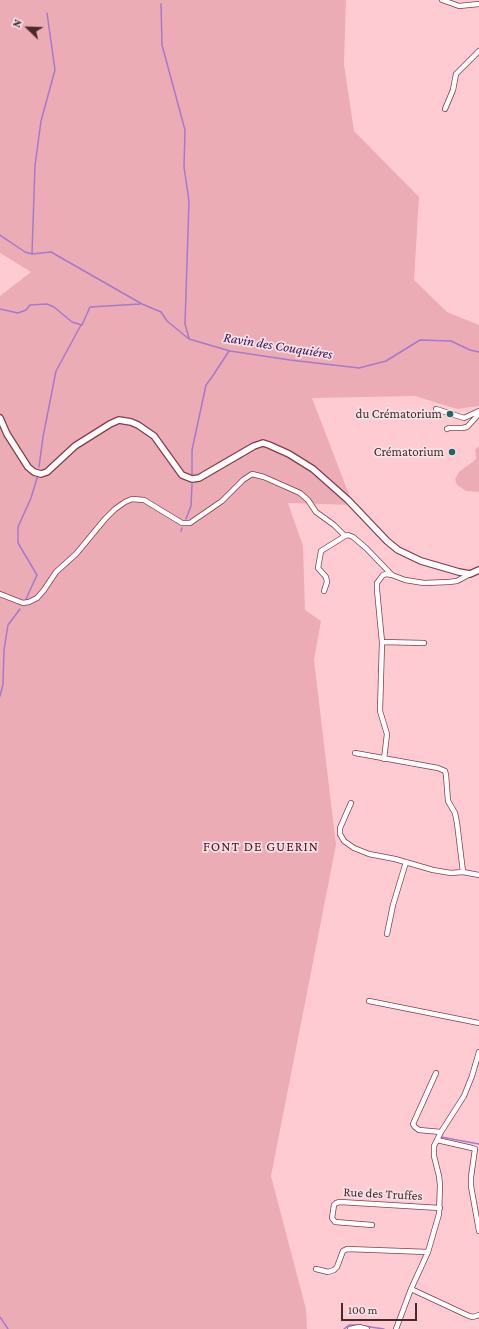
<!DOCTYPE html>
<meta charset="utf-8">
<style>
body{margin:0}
#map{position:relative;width:479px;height:1329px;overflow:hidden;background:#ffcbd2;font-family:"Crimson Pro",serif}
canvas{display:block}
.north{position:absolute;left:8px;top:8px;width:40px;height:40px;-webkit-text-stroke:3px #f4e2e5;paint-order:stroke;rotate:293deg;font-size:11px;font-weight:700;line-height:16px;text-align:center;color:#49282e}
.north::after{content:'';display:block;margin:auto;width:14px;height:18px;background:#49282e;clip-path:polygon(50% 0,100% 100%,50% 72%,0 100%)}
.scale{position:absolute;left:341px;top:1303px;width:76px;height:18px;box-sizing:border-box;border:2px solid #49282e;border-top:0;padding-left:5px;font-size:12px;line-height:14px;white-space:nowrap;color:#49282e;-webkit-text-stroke:3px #f4e2e5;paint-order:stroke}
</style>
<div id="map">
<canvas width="479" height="1329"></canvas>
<div class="north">N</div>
<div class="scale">100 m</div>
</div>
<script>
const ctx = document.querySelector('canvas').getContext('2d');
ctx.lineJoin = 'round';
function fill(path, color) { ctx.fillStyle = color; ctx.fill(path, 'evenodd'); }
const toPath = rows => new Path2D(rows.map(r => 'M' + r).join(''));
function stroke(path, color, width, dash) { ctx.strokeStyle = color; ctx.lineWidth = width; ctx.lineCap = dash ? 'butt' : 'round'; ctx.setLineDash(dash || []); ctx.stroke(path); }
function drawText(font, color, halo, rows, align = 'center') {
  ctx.font = font + ' "Crimson Pro",serif'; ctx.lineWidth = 3.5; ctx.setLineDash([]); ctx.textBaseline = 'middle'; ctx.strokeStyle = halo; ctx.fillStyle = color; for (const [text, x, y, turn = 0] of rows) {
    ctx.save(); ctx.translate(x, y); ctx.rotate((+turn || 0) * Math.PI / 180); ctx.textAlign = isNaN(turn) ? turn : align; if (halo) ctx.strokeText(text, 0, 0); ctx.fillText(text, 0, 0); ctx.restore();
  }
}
fill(toPath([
 [0,0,346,0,344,64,354,131,419,197,414,280,447,312,479,325,479,406,457,409,415,396,312,398,353,505,288,503,303,546,305,610,321,621,314,660,336,845,271,1176,306,1309,307,1329,0,1329,0,296,31,272,0,253],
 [479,446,479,492,466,491,457,485,455,479,459,472,475,460,476,458,475,450]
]), '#ecacb6');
stroke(toPath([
 [161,4,162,45,185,130,184,167,189,201,185,324,189,338],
 [0,235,25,252,32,254,51,252,142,304,161,312,167,321,189,339,230,351,290,360,359,368,386,361,420,340,451,341,470,350,479,352],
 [32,254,35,165,41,121,55,70,47,13],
 [0,309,18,313,26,310,30,305,47,304,54,307,72,322,82,325,90,307,140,304],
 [39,467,43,437,56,371,81,325],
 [192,474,192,450,206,385,212,377,229,351],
 [186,519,191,506,192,484],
 [181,531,182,528],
 [26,599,37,575,18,543,18,527,31,498,38,475],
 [0,696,3,684,4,650,8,625,20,609],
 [441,1137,479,1144],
 [0,1317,8,1329],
 [364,1326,384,1329],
 [344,1329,349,1325,359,1325]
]), '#a679ca', 1.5);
const minor = toPath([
 [442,0,459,6,479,4],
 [445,109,453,90,456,74,479,51],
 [436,409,464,418,479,411],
 [447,429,449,428,462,428,467,427,479,414],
 [324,591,327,582,326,577,318,568,321,551,345,536,348,535,353,537,366,548,392,575,405,580,424,583,449,582,457,581,470,574],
 [0,594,23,603,29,602,37,598,44,590,56,572,76,554,105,519,115,509,125,502,132,499,144,500,182,523,190,523,222,501,243,480,252,474,264,477,300,493,308,500,316,512,334,525,345,536],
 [382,642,424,643],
 [355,753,438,768,445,771,446,775,448,801,455,813,457,823,463,872],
 [384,759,387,734,380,711,382,642,377,590,377,583,383,575,386,574,392,575],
 [351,803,340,828,340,834,344,841,354,848,369,854,395,859,433,870,451,873,463,872,479,875],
 [387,934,393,905,406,862],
 [369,1001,479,1023],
 [436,1073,413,1124,415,1127,419,1130,441,1132],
 [437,1140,472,1148,475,1149,471,1177,471,1186,479,1231],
 [372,1225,335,1222,332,1218,334,1205,336,1203,340,1202,440,1208],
 [316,1269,328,1272,334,1270,337,1267,343,1251,347,1249,428,1252],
 [411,1289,469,1316,473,1317,479,1315],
 [350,1329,359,1327,367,1329],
 [396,1329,411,1289,428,1252,439,1214,440,1185,439,1176,434,1156,434,1146,441,1132,464,1096,472,1076,479,1052]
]);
const tertiary = toPath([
 [0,418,7,434,28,467,34,472,41,474,47,472,75,446,110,424,119,420,131,422,138,425,154,436,182,475,192,479,199,478,254,446,263,443,269,445,289,454,313,469,348,500,387,541,398,550,421,561,459,572,470,574,479,570]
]);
stroke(minor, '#853d4c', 6);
stroke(tertiary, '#853d4c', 8);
stroke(minor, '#fff', 4.5);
stroke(tertiary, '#fff', 5.5);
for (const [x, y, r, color] of [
 [450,414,4,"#1c6863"],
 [452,452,4,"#1c6863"]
]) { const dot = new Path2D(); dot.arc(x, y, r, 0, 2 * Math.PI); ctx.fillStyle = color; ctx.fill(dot); stroke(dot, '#f4e2e5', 1.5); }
drawText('13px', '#49282e', '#f4e2e5', [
 ["du Crématorium",442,414],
 ["Crématorium",444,452]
], 'right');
drawText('13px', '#49282e', '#f4e2e5', [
 ["Rue des Truffes",383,1194,3]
]);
drawText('italic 14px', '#3d0f59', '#f4e2e5', [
 ["Ravin des Couquiéres",278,346,9]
]);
ctx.letterSpacing = '1px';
drawText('14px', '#541024', '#f4e2e5', [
 ["FONT DE GUERIN",261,847]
]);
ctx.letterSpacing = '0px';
</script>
